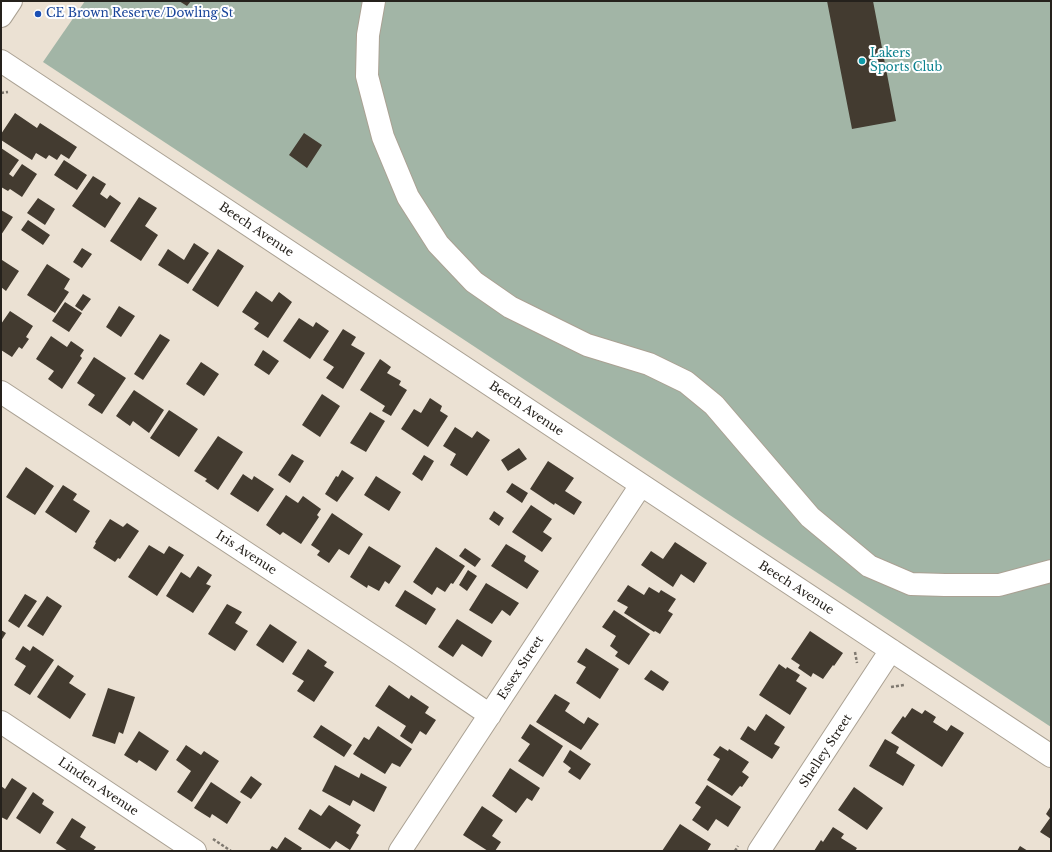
<!DOCTYPE html>
<style>
body{margin:0}
#map{position:relative;width:1052px;height:852px;overflow:hidden;background:#ebe1d3;font-family:"Libre Baskerville",serif}
canvas{display:block}
.frame{position:absolute;inset:0;border:2px solid #25211c;pointer-events:none}
</style>
<div id="map">
<canvas width="1052" height="852"></canvas>
<div class="frame"></div>
</div>
<script>
const ctx = document.querySelector('canvas').getContext('2d');
ctx.lineJoin = 'round';
function fill(path, color) { ctx.fillStyle = color; ctx.fill(path, 'evenodd'); }
const toPath = rows => new Path2D(rows.map(r => 'M' + r).join(''));
function stroke(path, color, width, dash) { ctx.strokeStyle = color; ctx.lineWidth = width; ctx.lineCap = dash ? 'butt' : 'round'; ctx.setLineDash(dash || []); ctx.stroke(path); }
function drawText(font, color, halo, rows, align = 'center') {
  ctx.font = font + ' "Libre Baskerville",serif'; ctx.lineWidth = 4; ctx.setLineDash([]); ctx.textBaseline = 'middle'; ctx.strokeStyle = halo; ctx.fillStyle = color; for (const [text, x, y, turn = 0] of rows) {
    ctx.save(); ctx.translate(x, y); ctx.rotate((+turn || 0) * Math.PI / 180); ctx.textAlign = isNaN(turn) ? turn : align; if (halo) ctx.strokeText(text, 0, 0); ctx.fillText(text, 0, 0); ctx.restore();
  }
}
fill(toPath([
 [85,1,1051,2,1051,727,43,62]
]), '#a2b5a6');
fill(toPath([
 [179,1,191,1,187,6],
 [827,1,873,1,896,121,852,129],
 [15,113,37,128,40,123,77,147,69,159,61,154,57,160,49,155,46,159,36,153,32,160,1,140,1,134],
 [304,133,322,145,307,168,289,155],
 [1,148,19,160,9,174,13,177,22,164,37,174,22,197,10,189,8,191,1,187],
 [64,160,87,175,77,190,54,175],
 [93,176,106,184,100,194,107,199,110,195,121,203,105,228,72,206],
 [139,197,157,208,145,226,158,235,141,261,110,241],
 [38,198,55,209,45,225,27,213],
 [1,210,13,217,1,235],
 [28,220,50,235,43,245,21,230],
 [194,243,209,253,188,284,158,265,168,249,184,260],
 [82,248,92,254,82,268,73,262],
 [218,249,244,266,218,307,192,290],
 [2,260,19,271,6,291,1,287],
 [47,264,70,279,64,289,69,292,55,313,27,295],
 [256,291,272,302,279,292,292,302,268,338,254,329,259,323,242,312],
 [83,294,91,299,82,311,75,306],
 [65,302,82,313,69,332,52,321],
 [119,306,135,316,121,337,106,327],
 [10,311,33,326,26,337,29,339,22,349,19,347,12,357,1,350,1,324],
 [299,318,313,327,316,322,329,331,310,359,283,341],
 [343,329,356,337,351,345,365,353,343,389,326,378,334,367,323,360],
 [160,334,170,340,143,380,134,374],
 [51,336,67,347,71,341,84,350,80,356,82,358,62,389,48,379,54,371,36,359],
 [263,350,279,361,269,375,254,365],
 [94,357,126,378,102,414,88,405,95,395,77,383],
 [380,359,391,367,387,373,401,381,399,385,407,390,391,416,382,411,385,406,360,390],
 [201,362,219,374,204,396,186,384],
 [134,390,164,410,149,433,133,421,130,426,116,416],
 [322,394,340,406,320,437,302,425],
 [430,398,442,406,440,411,448,416,428,447,401,429,414,409,421,413],
 [169,410,198,429,179,457,150,438],
 [370,412,385,421,366,452,350,443],
 [455,427,472,438,477,431,490,440,467,476,450,465,456,454,443,446],
 [218,436,243,452,218,490,205,481,207,479,194,471],
 [519,448,527,459,508,471,501,460],
 [292,454,304,461,290,483,278,475],
 [424,455,434,461,422,481,412,474],
 [548,461,574,478,565,491,582,502,574,515,555,503,554,505,530,489],
 [26,467,54,486,35,515,6,497],
 [342,470,354,478,337,502,325,494,336,476,338,477],
 [243,474,252,480,254,476,274,489,258,512,230,494],
 [376,476,401,492,389,511,364,495],
 [512,483,528,493,522,503,506,492],
 [63,485,77,494,73,500,90,511,76,533,45,512],
 [286,495,298,503,303,496,321,509,317,515,319,517,301,544,283,532,280,535,266,525],
 [531,505,552,519,543,532,552,538,542,552,512,532],
 [494,511,504,518,499,526,489,519],
 [332,513,363,534,349,555,339,549,329,563,317,555,320,551,311,545],
 [110,519,123,527,127,523,139,531,120,559,118,558,115,562,93,548,96,543,95,542],
 [675,542,707,563,694,583,681,574,673,587,641,565,651,551,663,559],
 [506,544,526,556,524,561,539,571,527,589,491,566],
 [149,545,164,554,169,546,184,555,157,596,128,577],
 [369,546,401,566,389,584,385,581,379,591,368,585,367,588,350,577],
 [436,547,465,566,453,584,451,583,445,592,437,587,432,595,413,582],
 [465,548,481,559,475,567,459,556],
 [198,566,212,575,206,584,211,586,193,613,166,596,181,572,190,578],
 [468,570,477,576,467,591,459,585],
 [486,583,519,603,510,616,502,610,492,624,469,610],
 [628,585,644,595,649,587,659,593,661,590,676,599,668,611,673,614,660,634,655,631,654,632,624,613,628,607,617,601],
 [405,590,436,609,426,625,395,606],
 [25,594,37,601,19,628,8,621],
 [47,596,62,606,43,636,27,626],
 [227,604,242,612,235,623,248,631,235,651,208,634],
 [614,610,650,634,629,665,615,656,618,652,610,646,616,636,602,627],
 [457,619,492,641,482,657,462,644,453,657,438,647],
 [270,624,297,642,283,663,256,645],
 [1,630,6,633,1,641],
 [810,631,843,653,834,666,833,665,823,679,813,673,811,677,798,668,800,665,791,659],
 [23,646,30,651,33,646,54,660,30,695,14,685,26,666,15,659],
 [586,648,619,669,600,699,576,683,586,667,577,662],
 [308,649,327,662,324,666,334,672,314,702,297,691,304,681,292,674],
 [779,664,786,669,787,667,800,675,796,681,807,688,790,715,759,695],
 [58,665,74,676,69,683,86,694,70,719,37,697],
 [651,670,669,682,663,691,644,679],
 [389,685,409,699,411,695,429,707,425,713,436,720,426,735,420,731,412,744,400,736,406,726,375,706],
 [108,688,135,697,123,734,119,732,115,744,92,736],
 [555,694,570,703,565,711,584,724,588,717,599,724,581,750,536,722],
 [912,708,922,714,925,710,936,717,933,722,947,731,951,725,964,733,942,767,891,733,903,716,905,718],
 [766,714,785,727,774,744,780,747,772,759,740,739,748,726,755,731],
 [530,724,563,746,543,777,518,761,530,744,521,738],
 [321,725,352,745,344,757,313,737],
 [378,726,412,749,400,767,392,763,385,774,353,754,364,737,369,740],
 [139,731,169,751,156,771,139,760,137,763,124,755],
 [885,739,899,747,896,753,915,765,903,786,869,766],
 [186,745,201,755,204,751,219,761,192,802,177,792,191,771,176,760],
 [720,746,728,751,729,749,749,762,742,772,749,777,742,787,740,786,732,796,707,780,720,759,713,755],
 [570,750,591,764,580,780,568,772,571,768,563,762],
 [335,765,359,778,361,773,387,787,374,812,353,800,350,806,322,791],
 [510,768,540,788,532,801,527,798,516,813,492,796],
 [251,776,262,784,251,799,240,792],
 [12,778,27,788,7,820,1,817,1,786,5,789],
 [211,782,241,802,227,824,212,814,210,818,194,808],
 [707,785,741,807,728,827,716,819,708,831,692,820,701,807,695,803],
 [854,787,883,808,867,830,838,810],
 [33,792,44,800,42,804,54,812,40,834,16,818],
 [329,805,361,825,356,833,359,835,350,850,336,841,330,849,298,829,310,809,321,816],
 [482,806,503,820,492,836,501,842,495,851,488,851,463,835],
 [1051,806,1051,839,1040,832,1050,818,1046,814],
 [72,818,86,827,80,837,96,847,93,851,68,851,56,843],
 [680,824,711,844,707,851,662,851],
 [833,827,844,834,841,838,857,848,855,851,814,851,821,840,823,842],
 [285,837,302,848,300,851,269,851,272,846,277,849],
 [1020,846,1028,851,1017,851]
]), '#433b30');
const minor = toPath([
 [374,1,368,35,367,76,383,137,408,197,438,244,474,282,510,307,587,345,649,364,686,382,714,405,810,517,869,566,911,584,945,585,999,585,1051,571],
 [1,16,11,1],
 [1,61,1051,756],
 [1,392,400,654,490,715],
 [1,722,195,851],
 [400,851,641,485],
 [759,851,891,650]
]);
stroke(minor, '#aaa193', 24);
stroke(toPath([
 [1,93,8,92],
 [855,652,857,663],
 [891,687,904,685],
 [213,839,231,851],
 [735,851,738,846]
]), '#7f7970', 2.5, [3, 2]);
stroke(minor, '#fff', 22);
for (const [x, y, r, color] of [
 [38,14,4,"#1a4fb4"],
 [862,61,4,"#0f9aa8"]
]) { const dot = new Path2D(); dot.arc(x, y, r, 0, 2 * Math.PI); ctx.fillStyle = color; ctx.fill(dot); stroke(dot, '#fff', 1.5); }
drawText('12px', '#164399', '#fff', [
 ["CE Brown Reserve/Dowling St",46,14]
], 'left');
drawText('12px', '#0d838f', '#fff', [
 ["Lakers",870,54],
 ["Sports Club",870,68]
], 'left');
drawText('12px', '#25211c', '#fff', [
 ["Beech Avenue",256,230,34],
 ["Beech Avenue",526,409,34],
 ["Iris Avenue",246,553,33],
 ["Beech Avenue",796,588,33],
 ["Essex Street",521,668,-57],
 ["Shelley Street",826,751,-57],
 ["Linden Avenue",98,787,34]
]);
</script>
